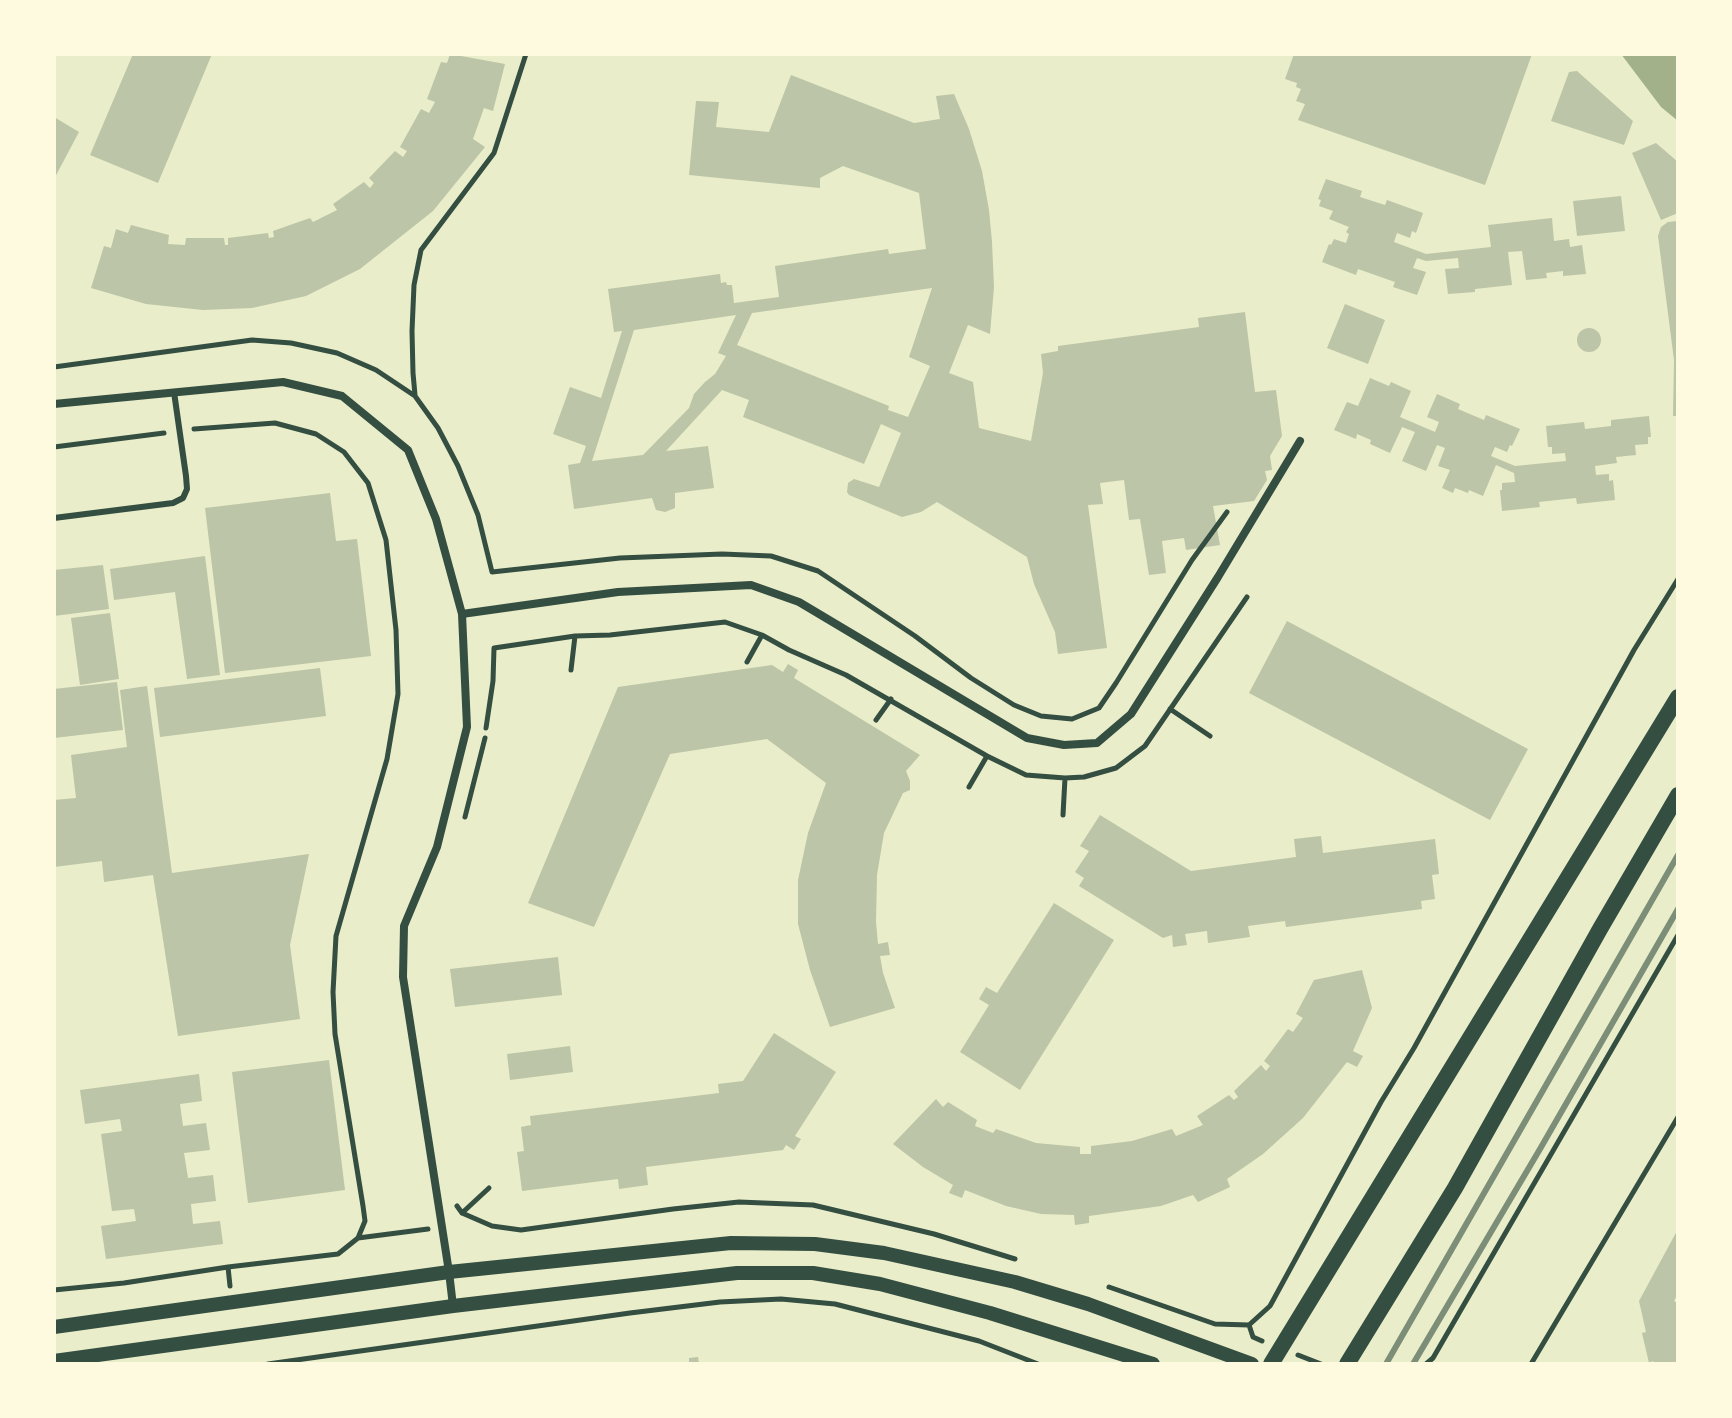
<!DOCTYPE html>
<style>
body{margin:0}
#map{position:relative;width:1732px;height:1418px;overflow:hidden;background:#e9edc9;font-family:Montserrat,sans-serif}
canvas{display:block}
.frame{position:absolute;inset:0;border:56px solid #fefae0;pointer-events:none}
</style>
<div id="map">
<canvas width="1732" height="1418"></canvas>
<div class="frame"></div>
</div>
<script>
const ctx = document.querySelector('canvas').getContext('2d');
ctx.lineJoin = 'round';
function fill(path, color) { ctx.fillStyle = color; ctx.fill(path, 'evenodd'); }
const toPath = rows => new Path2D(rows.map(r => 'M' + r).join(''));
function stroke(path, color, width, dash) { ctx.strokeStyle = color; ctx.lineWidth = width; ctx.lineCap = dash ? 'butt' : 'round'; ctx.setLineDash(dash || []); ctx.stroke(path); }
fill(toPath([
 [1621,54,1678,54,1678,121,1661,107]
]), '#a3b18a');
fill(toPath([
 [133,54,212,54,158,183,90,155],
 [450,54,505,64,493,111,484,108,473,139,485,147,433,211,360,269,306,296,252,308,203,310,146,304,91,288,104,246,111,248,116,229,128,233,131,225,169,235,168,244,185,245,186,238,224,238,225,245,228,245,228,238,268,233,269,238,274,237,273,231,310,218,313,222,337,210,333,204,364,182,370,188,374,183,369,178,395,151,403,157,407,151,400,147,421,109,429,113,435,102,427,99,441,62,447,63],
 [1294,54,1532,54,1485,185,1298,120,1305,104,1296,101,1301,89,1296,87,1297,83,1285,79],
 [1577,71,1633,121,1624,145,1551,121,1569,72],
 [791,75,914,123,940,119,936,96,954,94,969,129,982,171,989,210,992,242,994,287,990,334,968,325,949,373,973,382,979,428,1031,441,1043,373,1041,354,1058,351,1058,346,1199,327,1198,318,1245,312,1255,392,1276,390,1282,436,1270,456,1272,470,1265,471,1267,480,1254,501,1213,506,1220,545,1186,550,1184,538,1162,541,1166,573,1149,575,1140,519,1129,520,1124,480,1100,483,1103,504,1088,505,1107,648,1058,654,1055,632,1034,584,1027,557,937,502,921,512,902,517,849,495,847,492,848,483,854,479,879,487,901,433,881,424,864,464,743,417,749,400,722,390,666,451,708,446,714,488,675,493,675,508,665,512,656,510,652,498,574,509,568,465,580,463,586,446,553,434,570,387,601,398,622,331,614,332,608,289,720,274,721,283,726,282,727,285,732,285,734,303,779,297,775,266,888,249,889,254,926,249,919,193,843,166,820,178,820,188,689,175,696,101,719,102,716,127,769,132],
 [932,288,909,357,930,366,908,417,888,410,889,406,737,345,752,313],
 [736,315,718,353,726,356,715,374,705,382,694,394,689,408,643,455,592,461,634,330],
 [54,117,79,132,54,179],
 [1656,143,1678,162,1678,213,1661,220,1632,153],
 [1326,179,1362,191,1360,197,1385,205,1387,200,1423,213,1416,233,1412,231,1410,238,1397,233,1394,242,1426,254,1491,247,1488,225,1552,218,1554,241,1569,239,1570,247,1582,245,1586,274,1563,276,1563,271,1546,273,1547,278,1526,280,1522,251,1508,252,1512,285,1475,289,1475,292,1448,294,1445,269,1459,268,1458,258,1426,261,1417,258,1413,268,1426,272,1417,295,1393,287,1395,282,1358,269,1356,275,1322,262,1329,244,1331,245,1334,239,1346,243,1349,234,1346,232,1349,227,1329,219,1333,211,1319,206,1321,200,1318,199],
 [1621,196,1625,231,1577,236,1573,201],
 [1678,221,1678,416,1673,416,1674,360,1658,236,1661,227,1668,222],
 [1345,304,1385,320,1368,364,1327,348],
 '1577 340a12 12 0 1 1 24 0a12 12 0 1 1-24 0Z',
 [1370,378,1389,386,1391,382,1411,391,1400,417,1435,432,1439,422,1427,417,1437,394,1460,404,1458,409,1484,420,1486,415,1520,429,1512,446,1510,445,1507,452,1495,447,1491,456,1515,466,1566,461,1565,453,1552,454,1552,447,1548,447,1546,426,1584,422,1585,429,1611,426,1611,420,1649,416,1651,437,1648,437,1648,444,1635,445,1636,455,1616,457,1617,463,1595,466,1596,475,1609,474,1609,481,1613,480,1615,500,1577,504,1576,498,1539,502,1540,507,1502,511,1500,490,1502,490,1502,483,1515,482,1514,473,1496,465,1483,496,1469,490,1468,493,1455,488,1453,493,1442,488,1450,470,1438,466,1445,448,1437,445,1426,471,1402,461,1415,432,1402,427,1390,453,1370,444,1371,440,1357,434,1356,439,1334,430,1347,402,1358,406],
 [330,493,336,541,357,539,371,656,225,673,205,508],
 [205,556,220,675,187,679,175,592,114,600,110,569],
 [103,565,109,609,54,616,54,570],
 [110,613,119,679,80,685,71,618],
 [1287,621,1528,749,1490,820,1249,693],
 [788,664,798,670,794,678,920,755,906,771,910,781,910,790,903,793,884,833,877,875,876,922,878,944,888,942,890,955,880,956,883,973,895,1008,830,1027,810,970,798,924,798,880,808,833,826,783,767,739,670,754,594,927,528,903,618,687,772,665,783,672],
 [320,668,326,716,160,737,154,688],
 [117,682,123,730,54,738,54,689],
 [147,686,172,873,309,854,290,945,300,1019,178,1036,153,875,104,882,102,861,54,867,54,800,76,798,71,755,127,747,120,690],
 [1100,815,1191,871,1296,857,1294,839,1321,836,1323,853,1435,839,1439,874,1432,875,1435,899,1421,901,1422,909,1286,927,1285,921,1248,926,1250,937,1208,943,1207,931,1185,934,1187,945,1173,947,1172,935,1163,938,1079,886,1084,878,1075,872,1089,851,1080,846],
 [1054,903,1114,940,1020,1090,960,1052,989,1005,979,999,986,987,997,993],
 [558,957,562,995,455,1007,450,969],
 [1362,970,1372,1008,1353,1051,1363,1056,1357,1067,1347,1062,1303,1118,1263,1154,1227,1179,1230,1187,1198,1202,1193,1195,1161,1206,1089,1216,1089,1223,1075,1225,1074,1215,1041,1214,1006,1206,965,1190,962,1198,949,1193,953,1185,923,1167,893,1144,936,1099,943,1107,948,1102,977,1120,975,1126,993,1133,996,1129,1036,1143,1080,1147,1080,1154,1091,1154,1091,1146,1132,1141,1172,1129,1176,1136,1203,1125,1197,1116,1229,1095,1234,1100,1238,1097,1234,1091,1261,1065,1266,1071,1270,1066,1264,1061,1288,1029,1293,1032,1303,1018,1296,1014,1314,980],
 [774,1033,836,1072,795,1136,801,1139,794,1150,786,1145,783,1150,646,1167,648,1185,619,1189,618,1179,522,1191,517,1152,524,1151,521,1127,531,1125,530,1116,719,1093,718,1084,743,1081],
 [570,1046,573,1072,510,1080,507,1054],
 [329,1060,345,1190,248,1203,232,1072],
 [199,1074,202,1101,180,1104,183,1126,206,1123,210,1150,184,1153,188,1178,213,1175,216,1201,191,1204,193,1224,220,1221,223,1244,106,1259,101,1226,136,1221,134,1209,112,1211,101,1134,122,1131,120,1119,85,1124,80,1090],
 [1678,1229,1678,1294,1674,1301,1678,1303,1678,1364,1654,1364,1653,1361,1649,1363,1642,1333,1646,1332,1639,1301],
 [698,1357,699,1364,689,1364,689,1358]
]), '#bcc5a7');
stroke(toPath([
 [54,367,252,340,291,343,337,353,376,370,415,396,438,428,458,466,478,515,492,572,620,558,722,554,771,556,818,571,915,636,971,678,1014,705,1041,716,1072,719,1099,708,1116,683,1192,560,1227,512],
 [415,395,413,373,412,331,414,285,421,250,494,153,526,54],
 [194,429,275,423,316,434,344,452,368,483,386,540,396,630,398,694,387,759,336,936,333,992,335,1034,363,1206,365,1221,358,1238],
 [54,447,164,433],
 [747,662,762,635],
 [571,670,575,636],
 [1170,709,1210,736],
 [876,720,891,699],
 [486,728,493,681,494,648,575,636,610,635,725,622,762,635,789,650,846,675,987,756,1026,775,1065,778,1084,777,1116,768,1145,746,1247,597],
 [969,787,987,756],
 [1063,815,1065,778],
 [465,817,485,738],
 [457,1206,462,1213,492,1226,521,1230,673,1209,739,1202,813,1205,934,1234,1015,1259],
 [462,1213,489,1188],
 [228,1267,230,1286],
 [1109,1287,1215,1324,1249,1325,1270,1306,1381,1102,1414,1048,1634,650,1678,579],
 [54,1290,124,1283,228,1267,338,1254,358,1238,428,1229],
 [1249,1325,1253,1337,1262,1341],
 [1298,1355,1321,1364],
 [268,1364,630,1313,720,1302,781,1299,835,1304,979,1341,1038,1364],
 [1426,1364,1433,1358,1678,935],
 [1531,1364,1678,1117]
]), '#344e41', 5);
stroke(toPath([
 [54,518,173,503,183,498,187,489,186,476,174,392]
]), '#344e41', 6);
stroke(toPath([
 [54,404,283,382,342,396,408,450,436,519,462,614,467,727,437,847,404,926,403,977,449,1272,453,1306],
 [462,614,618,592,751,585,799,602,1027,738,1064,745,1097,743,1131,714,1218,577,1300,441]
]), '#344e41', 8);
stroke(toPath([
 [54,1327,449,1272,731,1243,815,1244,884,1253,1015,1282,1088,1304,1252,1364],
 [54,1361,453,1306,547,1295,737,1273,813,1273,880,1284,990,1313,1153,1364]
]), '#344e41', 14);
stroke(toPath([
 [1271,1364,1678,697],
 [1347,1364,1455,1188,1600,929,1678,795]
]), '#344e41', 16);
stroke(toPath([
 [1386,1364,1678,855],
 [1413,1364,1540,1149,1678,909]
]), '#7c8e77', 6);
</script>
